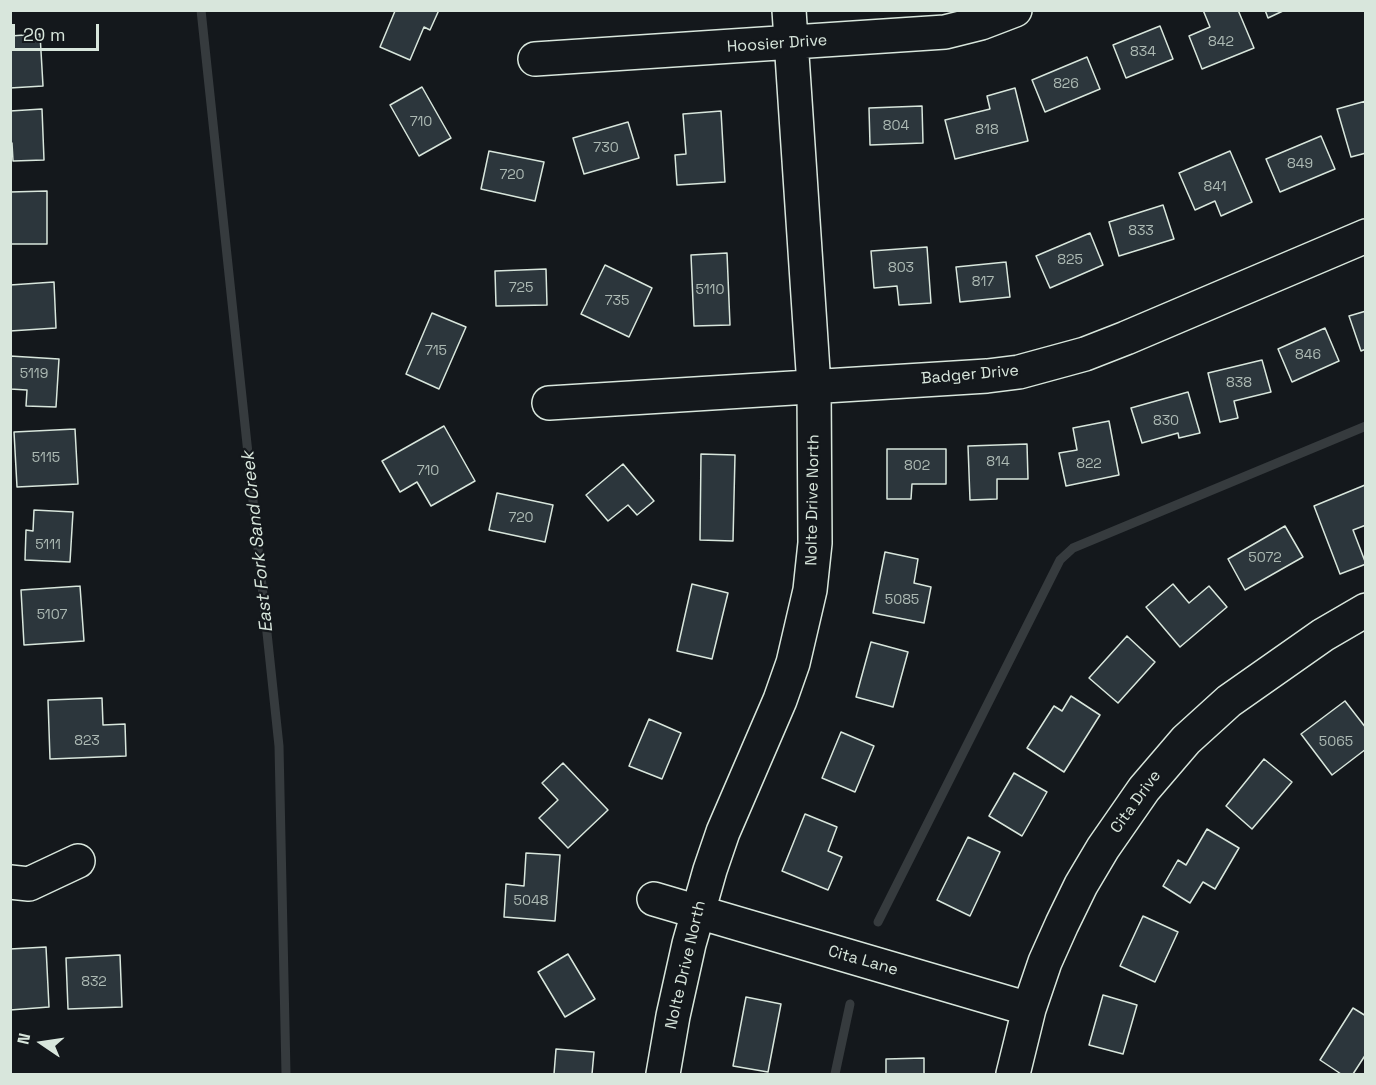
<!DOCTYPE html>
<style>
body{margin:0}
#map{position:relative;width:1376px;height:1085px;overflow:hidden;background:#14181c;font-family:"Space Grotesk",sans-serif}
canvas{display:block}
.frame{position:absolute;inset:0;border:12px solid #d8e6dc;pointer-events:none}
.north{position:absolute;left:12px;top:1013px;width:60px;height:60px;-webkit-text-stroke:4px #14181c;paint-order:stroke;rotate:283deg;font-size:16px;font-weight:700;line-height:24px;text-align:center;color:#d8e6dc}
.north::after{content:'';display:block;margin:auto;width:21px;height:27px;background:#d8e6dc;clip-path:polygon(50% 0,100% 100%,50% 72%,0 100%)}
.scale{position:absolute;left:12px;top:24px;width:87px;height:27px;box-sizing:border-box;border:3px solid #d8e6dc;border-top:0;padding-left:8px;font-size:18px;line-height:21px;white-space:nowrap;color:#d8e6dc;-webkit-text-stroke:4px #14181c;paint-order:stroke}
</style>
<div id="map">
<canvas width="1376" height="1085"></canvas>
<div class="frame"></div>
<div class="north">N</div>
<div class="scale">20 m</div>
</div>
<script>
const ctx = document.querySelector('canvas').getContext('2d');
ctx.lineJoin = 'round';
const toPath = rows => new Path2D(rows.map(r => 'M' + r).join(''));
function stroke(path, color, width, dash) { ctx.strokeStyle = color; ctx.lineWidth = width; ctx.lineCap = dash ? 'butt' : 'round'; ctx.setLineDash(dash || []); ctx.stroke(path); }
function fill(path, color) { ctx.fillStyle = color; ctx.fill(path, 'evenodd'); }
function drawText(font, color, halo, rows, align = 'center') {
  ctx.font = font + ' "Space Grotesk",sans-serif'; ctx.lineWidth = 4.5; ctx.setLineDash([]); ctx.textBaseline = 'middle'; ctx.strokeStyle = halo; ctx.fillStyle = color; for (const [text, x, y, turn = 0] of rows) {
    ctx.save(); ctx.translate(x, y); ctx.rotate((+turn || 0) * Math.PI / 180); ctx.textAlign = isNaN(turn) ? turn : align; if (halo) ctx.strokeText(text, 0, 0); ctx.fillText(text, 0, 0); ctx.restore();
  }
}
stroke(toPath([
 [201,10,279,746,286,1074],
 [878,922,1060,560,1073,548,1366,426],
 [835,1074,850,1004]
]), '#363b3e', 9);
const building = toPath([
 [393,10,439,10,430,30,424,27,410,60,380,47,395,11,393,10],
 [1203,10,1238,10,1254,48,1202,69,1189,36,1210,27,1203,10],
 [1265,10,1285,10,1268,18,1265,10],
 [1160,26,1173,59,1126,78,1113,45,1160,26],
 [40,34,43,86,10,88,10,36,40,34],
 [1087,57,1100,89,1045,112,1032,80,1087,57],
 [422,87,451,138,419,156,390,105,422,87],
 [1015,88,1028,141,955,159,945,120,990,109,987,96,1015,88],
 [1366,101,1366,153,1351,157,1337,109,1366,101],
 [922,106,923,143,870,145,869,108,922,106],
 [42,109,44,160,13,161,12,143,10,143,10,111,42,109],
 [721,111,725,182,677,185,675,155,686,154,683,114,721,111],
 [628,122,639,158,584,174,573,138,628,122],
 [1321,136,1335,169,1280,192,1266,159,1321,136],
 [489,151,544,162,535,201,481,189,489,151],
 [1230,151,1252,202,1221,216,1215,201,1195,210,1179,173,1230,151],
 [47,191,47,244,10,244,10,192,47,191],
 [1163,205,1174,239,1119,256,1109,222,1163,205],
 [1090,233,1103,265,1050,288,1036,256,1090,233],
 [927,247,931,303,899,305,897,286,874,288,871,251,927,247],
 [727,253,730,325,694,326,691,255,727,253],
 [1006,262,1010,297,960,302,956,267,1006,262],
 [605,265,652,288,629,337,581,314,605,265],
 [546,269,547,305,496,306,495,271,546,269],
 [54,282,56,328,10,331,10,285,54,282],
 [1366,311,1366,349,1361,351,1349,316,1366,311],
 [432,313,466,327,439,389,406,374,432,313],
 [1325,328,1339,361,1292,382,1278,349,1325,328],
 [10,356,59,359,56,407,26,406,27,390,10,389,10,356],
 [1262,360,1271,392,1234,401,1238,418,1220,422,1208,373,1262,360],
 [1188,392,1200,433,1179,438,1178,433,1142,443,1131,408,1188,392],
 [1109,421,1119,475,1066,486,1059,453,1077,450,1073,428,1109,421],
 [444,426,475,481,431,506,417,482,400,492,382,461,444,426],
 [75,429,78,484,17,487,14,432,75,429],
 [1027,444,1028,479,997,479,997,499,970,500,968,446,1027,444],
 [887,449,946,449,946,484,912,484,911,499,887,499,887,449],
 [701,454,735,455,733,541,700,540,701,454],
 [623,464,654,501,637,515,628,505,608,521,586,495,623,464],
 [1365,485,1366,525,1353,530,1366,564,1340,574,1314,506,1365,485],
 [497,493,553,505,545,542,489,530,497,493],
 [34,510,73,512,70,562,25,560,26,530,33,531,34,510],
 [1285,526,1303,557,1245,590,1228,559,1285,526],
 [885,552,918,559,914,583,931,587,924,623,873,613,885,552],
 [692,584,728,593,712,659,677,651,692,584],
 [1173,584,1189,603,1209,586,1227,607,1180,647,1146,607,1173,584],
 [80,586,84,641,24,645,21,590,80,586],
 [1127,636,1155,662,1118,703,1089,678,1127,636],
 [871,642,908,652,893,707,856,697,871,642],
 [1071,696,1100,715,1064,772,1027,748,1054,706,1062,711,1071,696],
 [102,698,103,725,125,724,126,756,50,759,48,700,102,698],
 [1345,701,1366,728,1366,749,1332,775,1301,734,1345,701],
 [649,719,681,733,662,779,629,766,649,719],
 [841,732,874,746,855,792,822,778,841,732],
 [1264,759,1292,782,1252,829,1226,806,1264,759],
 [563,763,608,810,568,848,539,818,558,800,542,783,563,763],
 [1014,773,1047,792,1022,836,989,816,1014,773],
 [805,814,837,827,828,851,842,857,828,890,782,871,805,814],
 [1207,829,1239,848,1215,889,1203,882,1190,903,1163,886,1178,860,1186,865,1207,829],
 [968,837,1000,852,970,916,937,900,968,837],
 [526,853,560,855,555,921,504,917,506,884,524,886,526,853],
 [1143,916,1178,932,1155,982,1120,966,1143,916],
 [46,947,49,1007,10,1010,10,949,46,947],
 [568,954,595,999,565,1017,538,972,568,954],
 [120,955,122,1007,68,1009,66,958,120,955],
 [1103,995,1137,1005,1123,1054,1089,1045,1103,995],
 [746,997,781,1004,768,1072,733,1066,746,997],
 [1353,1008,1366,1016,1366,1054,1353,1074,1341,1074,1320,1060,1353,1008],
 [556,1049,594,1052,592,1074,554,1074,556,1049],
 [924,1058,924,1074,886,1074,886,1059,924,1058]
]);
fill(building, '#2c363c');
stroke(building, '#d8e6dc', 1.5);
const minor = toPath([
 [535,59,945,32,981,23,1015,10],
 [549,403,987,376,1019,372,1085,354,1126,338,1366,236],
 [10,882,29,884,78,861],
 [654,899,1029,1009],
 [663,1074,673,1016,689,944,710,870,723,832,780,700,793,663,810,590,815,543,814,386,789,10],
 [1013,1074,1029,1009,1045,962,1062,924,1081,885,1103,848,1144,789,1186,740,1229,701,1323,635,1366,610]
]);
stroke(minor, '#d8e6dc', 36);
stroke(minor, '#14181c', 33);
drawText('14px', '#adbab4', null, [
 ["842",1221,42],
 ["834",1143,52],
 ["826",1066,84],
 ["710",421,122],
 ["804",896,126],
 ["818",987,130],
 ["730",606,148],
 ["849",1300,164],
 ["720",512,175],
 ["841",1215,187],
 ["833",1141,231],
 ["825",1070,260],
 ["803",901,268],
 ["817",983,282],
 ["725",521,288],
 ["5110",710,290],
 ["735",617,301],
 ["715",436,351],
 ["846",1308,355],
 ["5119",34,374],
 ["838",1239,383],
 ["830",1166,421],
 ["5115",46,458],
 ["814",998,462],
 ["822",1089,464],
 ["802",917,466],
 ["710",428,471],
 ["720",521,518],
 ["5111",48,545],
 ["5072",1265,558],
 ["5085",902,600],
 ["5107",52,615],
 ["823",87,741],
 ["5065",1336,742],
 ["5048",531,901],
 ["832",94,982]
]);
drawText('16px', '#d8e6dc', '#14181c', [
 ["Hoosier Drive",777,44,-4],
 ["Badger Drive",970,375,-5],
 ["Nolte Drive North",813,500,-89],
 ["Cita Drive",1136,802,-54],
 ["Cita Lane",863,961,16],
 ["Nolte Drive North",686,965,-77]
]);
drawText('italic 18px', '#d8e6dc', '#14181c', [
 ["East Fork Sand Creek",258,542,-96]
]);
</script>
